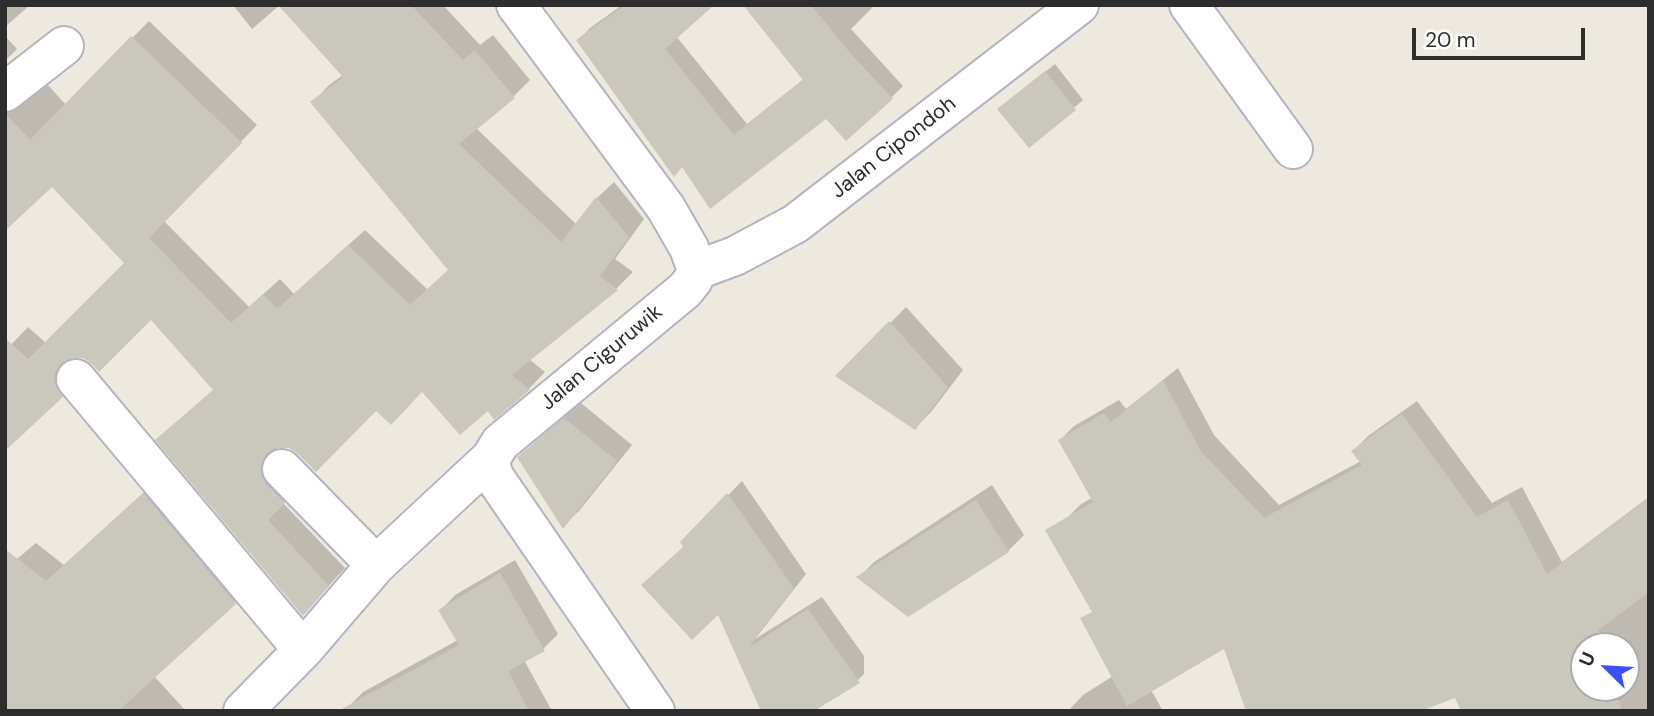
<!DOCTYPE html>
<style>
body{margin:0}
#map{position:relative;width:1654px;height:716px;overflow:hidden;background:#eee9df;font-family:"DM Sans",sans-serif}
canvas{display:block}
.frame{position:absolute;inset:0;border:7px solid #2d2d2d;pointer-events:none}
.north{position:absolute;left:1570px;top:632px;width:70px;height:70px;box-sizing:border-box;background:#fff;border:2px solid #ababab;border-radius:50%;rotate:294deg;font-size:19px;font-weight:700;line-height:28px;text-align:center;color:#2d2d2d}
.north::after{content:'';display:block;margin:auto;width:24px;height:32px;background:#3b4eff;clip-path:polygon(50% 0,100% 100%,50% 72%,0 100%)}
.scale{position:absolute;left:1412px;top:28px;width:173px;height:32px;box-sizing:border-box;border:4px solid #2d2d2d;border-top:0;padding-left:9px;font-size:21px;line-height:24px;white-space:nowrap;color:#2d2d2d;-webkit-text-stroke:5px #fff;paint-order:stroke}
</style>
<div id="map">
<canvas width="1654" height="716"></canvas>
<div class="frame"></div>
<div class="north">U</div>
<div class="scale">20 m</div>
</div>
<script>
const ctx = document.querySelector('canvas').getContext('2d');
ctx.lineJoin = 'round';
function fill(path, color) { ctx.fillStyle = color; ctx.fill(path, 'evenodd'); }
const toPath = rows => new Path2D(rows.map(r => 'M' + r).join(''));
function stroke(path, color, width, dash) { ctx.strokeStyle = color; ctx.lineWidth = width; ctx.lineCap = dash ? 'butt' : 'round'; ctx.setLineDash(dash || []); ctx.stroke(path); }
function drawText(font, color, halo, rows, align = 'center') {
  ctx.font = font + ' "DM Sans",sans-serif'; ctx.lineWidth = 6; ctx.setLineDash([]); ctx.textBaseline = 'middle'; ctx.strokeStyle = halo; ctx.fillStyle = color; for (const [text, x, y, turn = 0] of rows) {
    ctx.save(); ctx.translate(x, y); ctx.rotate((+turn || 0) * Math.PI / 180); ctx.textAlign = isNaN(turn) ? turn : align; if (halo) ctx.strokeText(text, 0, 0); ctx.fillText(text, 0, 0); ctx.restore();
  }
}
fill(toPath([
 [5,5,30,5,5,27],
 [233,5,280,5,252,29],
 [280,5,443,5,480,45,493,35,530,80,513,97,476,128,577,225,597,198,614,182,644,219,615,259,633,272,616,289,529,359,545,372,529,389,494,417,488,408,422,390,376,409,299,452,289,446,277,446,277,458,300,485,283,503,345,568,303,614,214,389,151,318,83,357,71,356,70,365,78,379,62,396,5,351,28,327,46,343,126,263,52,184,5,227,5,90,25,98,36,93,48,85,66,105,149,21,257,125,164,221,249,307,280,279,294,294,365,230,428,290,450,269,313,102,329,85,343,75],
 [618,5,712,5,676,36,747,124,805,78,745,5,875,5,851,29,903,86,891,98,826,116,683,165,578,41,590,28,618,8],
 [5,36,17,49,5,61],
 [1055,64,1083,100,1029,146,1008,101],
 [906,307,963,370,931,412,915,428,838,376],
 [1178,368,1214,435,1279,505,1361,461,1353,451,1368,436,1417,401,1492,503,1522,487,1562,562,1649,497,1649,711,1561,711,1456,696,1225,646,1151,690,1163,711,1069,711,1069,710,1083,695,1113,676,1099,608,1066,519,1080,505,1093,497,1060,440,1074,426,1119,400,1126,409],
 [1584,646,1626,646,1626,688,1584,688],
 [581,403,632,445,579,511,563,526,520,457,536,441],
 [161,477,252,586,154,676,186,711,5,711,5,569,36,543,64,565],
 [742,481,806,574,755,639,822,597,864,656,864,674,850,688,763,711,718,612,682,542],
 [992,485,1024,535,1008,551,859,577,874,562],
 [515,560,558,634,543,649,524,660,552,711,350,711,348,707,363,692,458,640,441,610,455,595]
]), '#0003');
fill(toPath([
 [278,5,411,5,463,60,475,50,515,98,459,144,561,242,596,197,629,237,600,276,618,290,512,375,530,390,494,420,488,411,460,435,422,392,391,425,376,411,316,472,298,454,289,448,276,448,266,454,261,464,261,475,266,484,285,503,268,520,329,586,303,616,155,440,213,390,151,320,99,372,92,364,83,358,72,358,61,363,55,372,54,382,63,397,5,451,5,338,28,359,124,263,52,187,5,231,5,113,30,140,131,36,242,143,149,238,231,323,263,294,277,309,348,245,410,305,448,270,310,102,343,77],
 [625,5,714,5,665,49,734,135,803,80,743,5,811,5,851,54,893,99,846,141,826,119,710,209,682,167,674,177,576,40],
 [1045,71,1076,110,1029,148,997,109],
 [889,321,948,387,915,430,835,376],
 [1163,380,1200,450,1264,518,1362,465,1351,451,1402,414,1477,517,1508,500,1547,574,1649,498,1649,592,1598,630,1607,646,1584,646,1584,688,1614,688,1622,711,1461,711,1455,698,1421,711,1246,711,1224,649,1127,706,1080,618,1092,612,1045,530,1093,502,1058,440,1104,413,1111,422],
 [564,418,617,461,563,529,517,457],
 [143,493,236,604,118,711,5,711,5,549,46,581],
 [727,493,794,588,748,648,808,609,860,683,814,711,761,711,718,615,692,640,641,585,683,547,680,542],
 [976,500,1009,552,908,617,856,577],
 [500,573,545,651,508,671,529,711,338,711,459,645,438,610]
]), '#cac7bd');
const minor = toPath([
 [516,5,666,208,689,248,697,270,693,280,685,290,500,443,491,458,491,468,495,478,655,711],
 [1189,5,1293,149],
 [5,92,64,46],
 [697,270,735,256,795,224,1079,5],
 [76,379,303,650],
 [282,469,376,565],
 [243,711,303,650,376,565,491,458]
]);
stroke(minor, '#b3b4c0', 42);
stroke(minor, '#fff', 38);
drawText('21px', '#2d2d2d', '#fff', [
 ["Jalan Cipondoh",894,148,-38],
 ["Jalan Ciguruwik",602,358,-40]
]);
</script>
